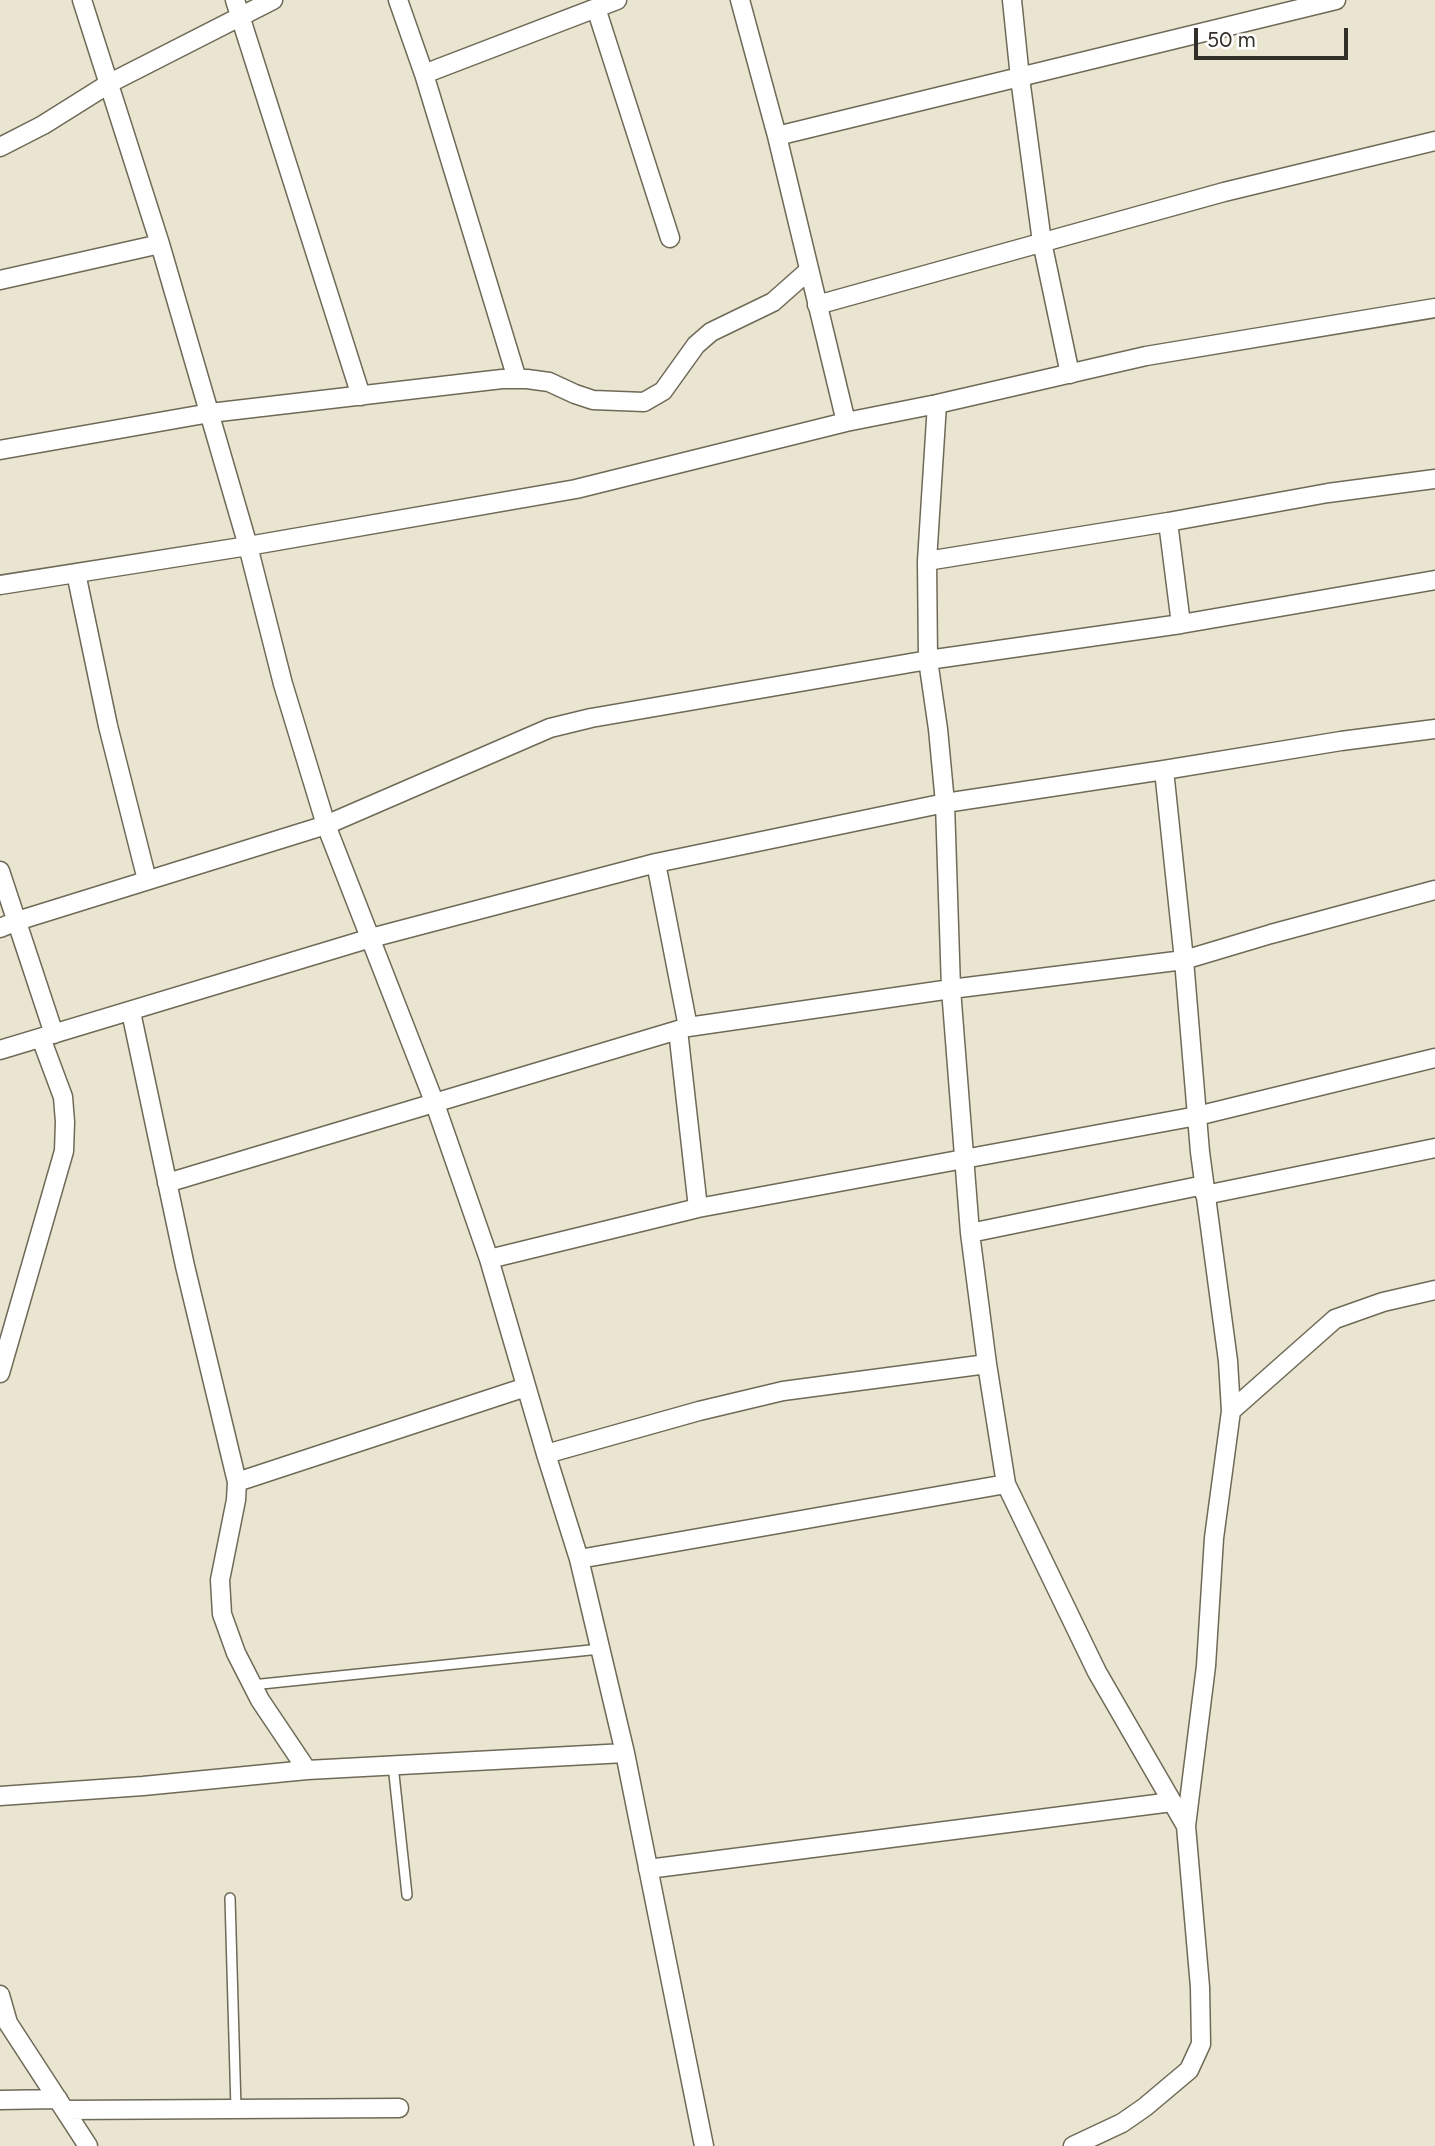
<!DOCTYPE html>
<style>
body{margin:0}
#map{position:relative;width:1435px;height:2146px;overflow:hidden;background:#eae5d0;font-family:Figtree,sans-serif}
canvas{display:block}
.scale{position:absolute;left:1194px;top:28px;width:154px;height:32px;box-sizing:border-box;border:4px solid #312f27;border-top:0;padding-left:9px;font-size:21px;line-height:24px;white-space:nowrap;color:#312f27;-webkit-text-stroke:5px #fff;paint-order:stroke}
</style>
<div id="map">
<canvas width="1435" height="2146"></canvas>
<div class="scale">50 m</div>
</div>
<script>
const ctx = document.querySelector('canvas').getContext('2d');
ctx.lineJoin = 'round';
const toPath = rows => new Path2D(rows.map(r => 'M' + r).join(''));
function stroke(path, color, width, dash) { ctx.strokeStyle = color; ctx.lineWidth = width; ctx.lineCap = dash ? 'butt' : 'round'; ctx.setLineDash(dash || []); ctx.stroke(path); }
const service = toPath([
 [252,1685,600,1649],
 [393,1765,407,1895],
 [230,1898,236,2109]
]);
const minor = toPath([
 [82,0,160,244,248,546,283,684,326,825,435,1104,489,1259,546,1454,579,1559,625,1753,704,2146],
 [235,0,361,396],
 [398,0,424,74,517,379],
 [740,0,777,136,846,422],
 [1012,0,1020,78,1042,242,1070,374],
 [596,8,670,238],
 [424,74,617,0],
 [777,136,1336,0],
 [0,147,43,125,110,83,273,0],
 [0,280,160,244],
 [817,305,1224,192,1435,141],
 [0,450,210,413,502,379,527,379,549,382,575,394,593,400,644,402,663,391,696,345,711,332,773,302,808,271],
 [1168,522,1328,493,1435,479],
 [927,561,1168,522,1181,624],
 [76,573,108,726,147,880],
 [0,585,248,546,576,489,846,422,937,404,1146,356,1435,308],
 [1164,770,1184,960,1200,1152,1228,1361,1231,1411],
 [656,863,688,1027],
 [0,871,54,1034],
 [0,928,17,921,326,825,550,728,591,718,928,660,1181,624,1435,580],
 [131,1012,185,1266,237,1482,236,1500,220,1580,222,1614,236,1653,260,1700,307,1770],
 [678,1030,698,1208],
 [0,1050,371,938,656,863,945,803,1164,770,1341,741,1435,729],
 [167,1183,688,1027,951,989,1184,960,1271,934,1435,890],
 [1205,1195,1435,1148],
 [970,1233,1204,1185],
 [489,1259,698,1208,1197,1116,1435,1058],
 [0,1373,64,1151,65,1122,63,1097,41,1038],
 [546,1454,699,1411,783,1391,987,1364],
 [237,1482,526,1387],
 [1006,1484,1097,1672,1186,1826,1200,1987,1201,2044,1189,2070,1145,2107,1122,2123,1073,2146],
 [579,1559,1006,1484,987,1364,970,1233,951,989,945,803,938,729,928,660,927,561,937,404],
 [0,1796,143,1786,307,1770,625,1753],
 [1186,1826,1206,1666,1214,1538,1231,1411,1335,1319,1383,1302,1435,1290],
 [648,1869,1172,1802],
 [0,1995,8,2023,88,2146],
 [0,2100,58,2099],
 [65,2110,399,2108]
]);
stroke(service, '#6e6a57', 12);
stroke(minor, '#6e6a57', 21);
stroke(service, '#fff', 9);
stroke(minor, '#fff', 18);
</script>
